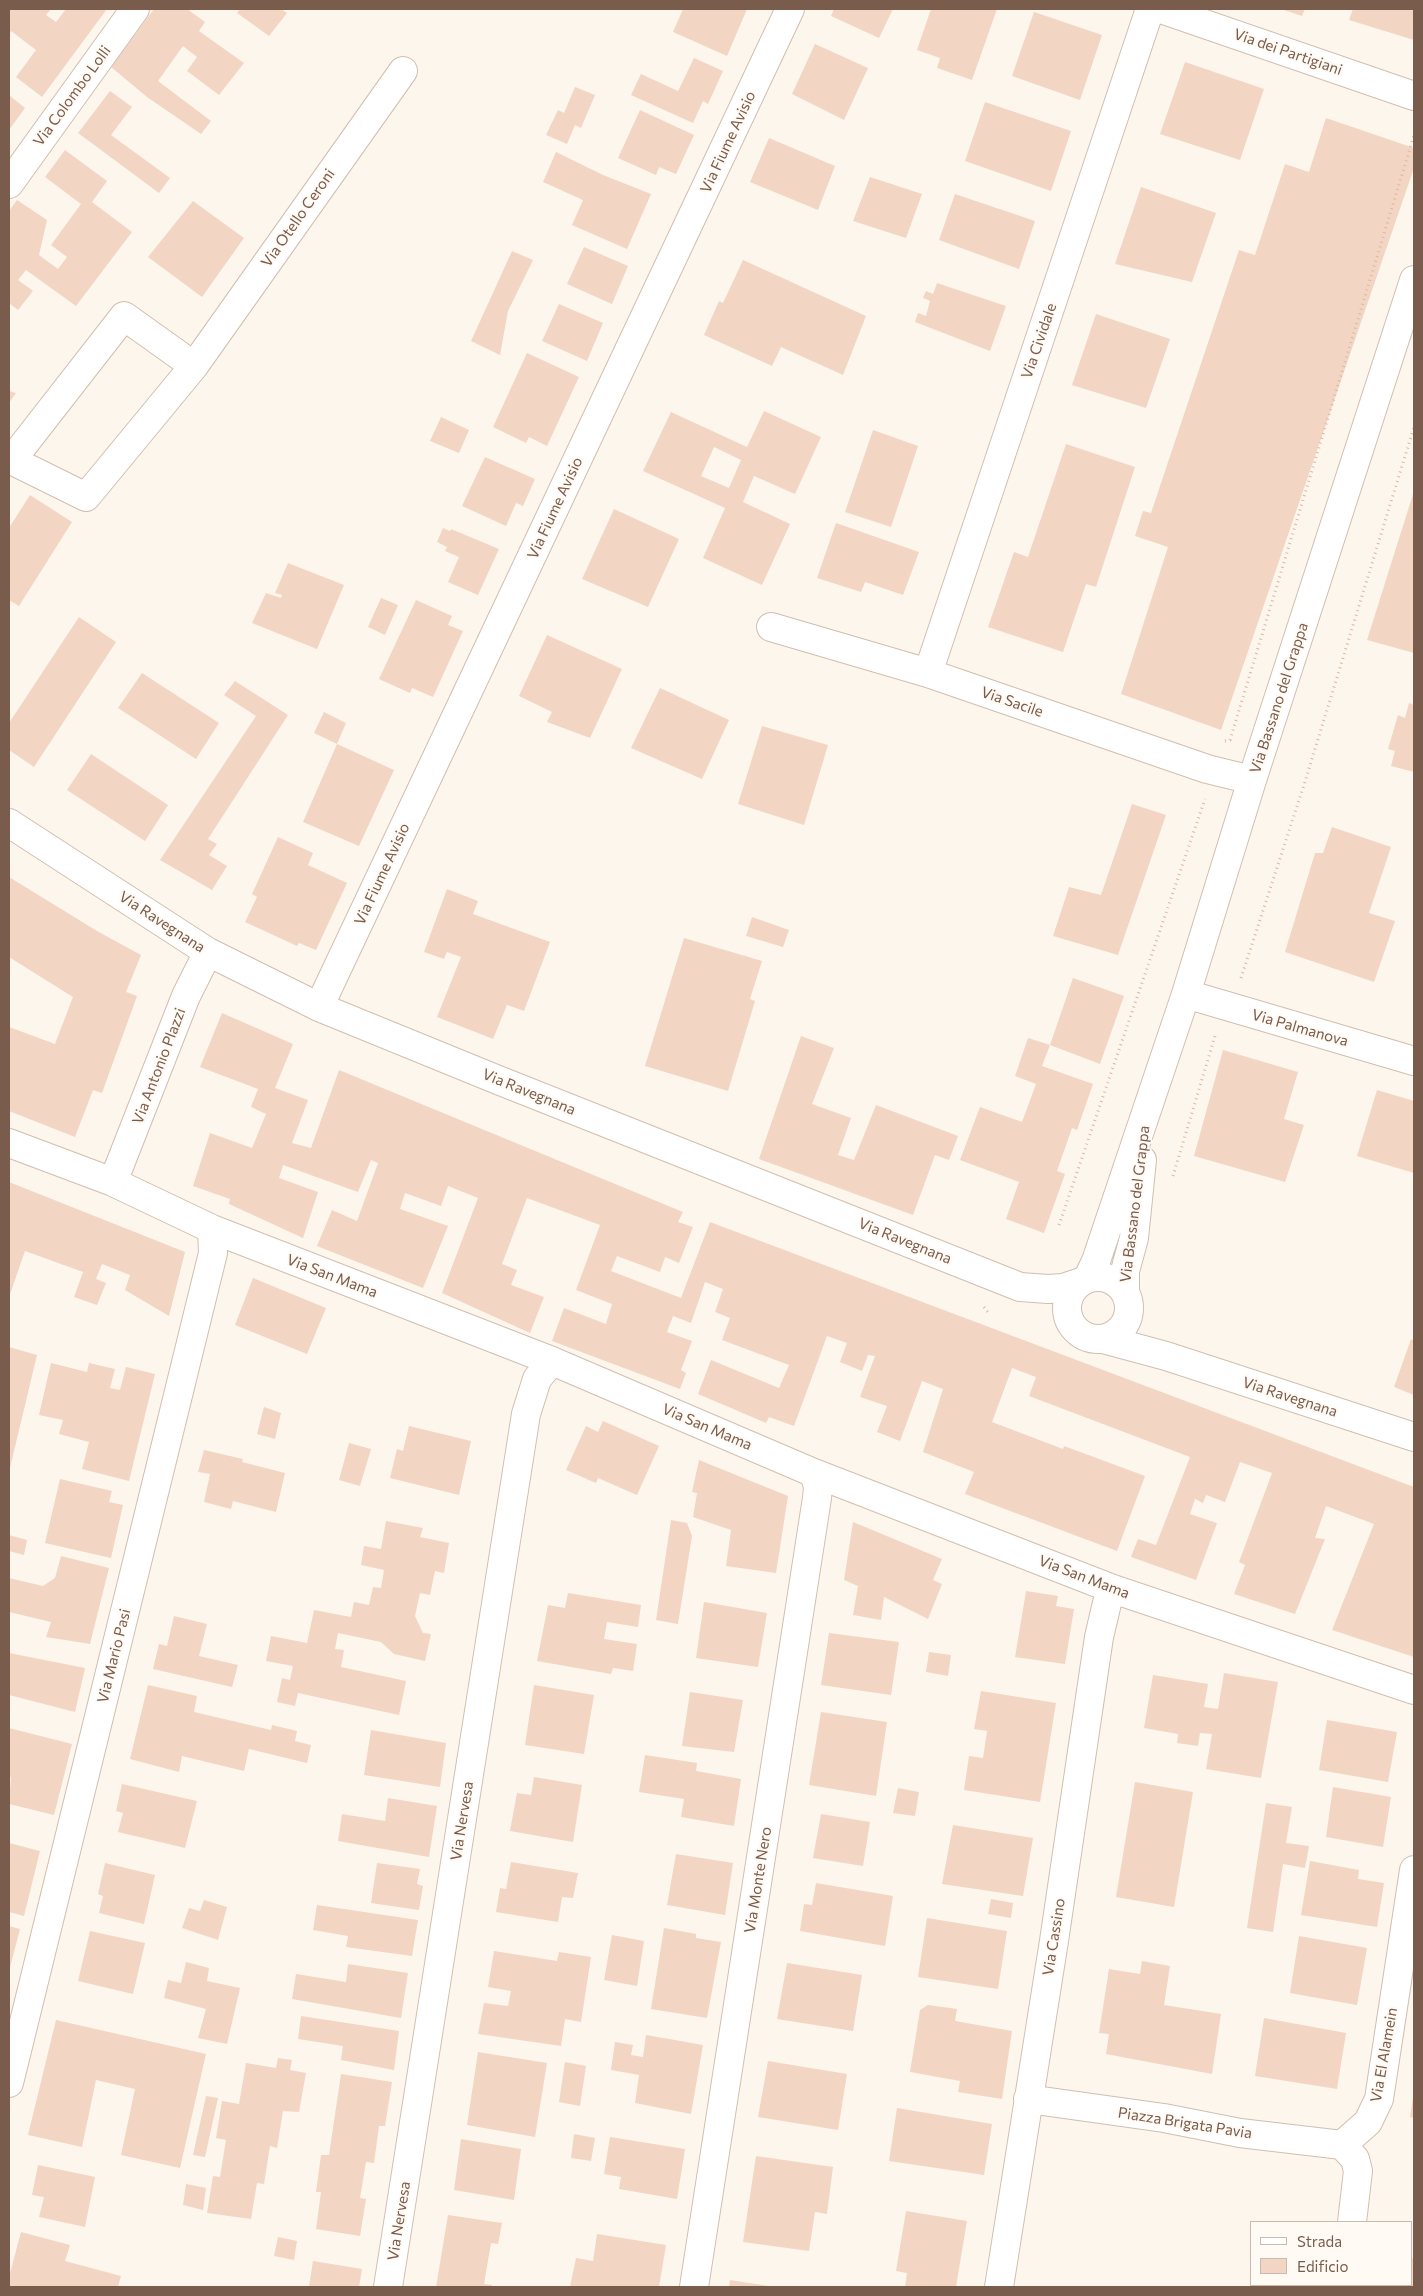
<!DOCTYPE html>
<style>
body{margin:0}
#map{position:relative;width:1423px;height:2296px;overflow:hidden;background:#fdf6ec;font-family:Commissioner,sans-serif}
canvas{display:block}
.frame{position:absolute;inset:0;border:10px solid #7a5c4d;pointer-events:none}
.legend{position:absolute;left:1250px;top:2221px;width:162px;height:65px;box-sizing:border-box;background:#fffaf3;border:1px solid #cabbb1;margin:0;padding:6px 9px;list-style:none;font-size:15px;color:#7a5c4d}
.legend li{display:flex;align-items:center;gap:10px;height:25px}
.legend b{width:25px;border:1px solid #cabbb1}
</style>
<div id="map">
<canvas width="1423" height="2296"></canvas>
<div class="frame"></div>
<ul class="legend">
<li><b style="height:6px;background:#fff"></b>Strada</li>
<li><b style="height:14px;background:#f3d5c3"></b>Edificio</li>
</ul>
</div>
<script>
const ctx = document.querySelector('canvas').getContext('2d');
ctx.lineJoin = 'round';
function fill(path, color) { ctx.fillStyle = color; ctx.fill(path, 'evenodd'); }
const toPath = rows => new Path2D(rows.map(r => 'M' + r).join(''));
function stroke(path, color, width, dash) { ctx.strokeStyle = color; ctx.lineWidth = width; ctx.lineCap = dash ? 'butt' : 'round'; ctx.setLineDash(dash || []); ctx.stroke(path); }
function drawText(font, color, halo, rows, align = 'center') {
  ctx.font = font + ' Commissioner,sans-serif'; ctx.lineWidth = 4; ctx.setLineDash([]); ctx.textBaseline = 'middle'; ctx.strokeStyle = halo; ctx.fillStyle = color; for (const [text, x, y, turn = 0] of rows) {
    ctx.save(); ctx.translate(x, y); ctx.rotate((+turn || 0) * Math.PI / 180); ctx.textAlign = isNaN(turn) ? turn : align; if (halo) ctx.strokeText(text, 0, 0); ctx.fillText(text, 0, 0); ctx.restore();
  }
}
fill(toPath([
 [9,9,51,9,46,15,56,22,66,9,107,9,42,97,16,77,36,50,11,31,9,35],
 [154,9,187,9,205,22,199,31,244,63,219,95,187,71,197,57,183,46,158,81,211,121,201,134,147,97,111,67],
 [240,9,281,9,287,13,269,36,237,13],
 [683,9,747,9,727,56,673,32],
 [834,9,893,9,879,38,831,16],
 [931,9,997,9,972,80,937,68,940,58,917,50],
 [1281,9,1305,9,1302,16],
 [1353,9,1414,9,1414,40,1349,20],
 [1034,12,1102,35,1080,100,1012,76],
 [815,44,868,68,844,120,792,94],
 [694,58,723,71,708,104,703,101,693,123,631,95,641,74,678,91],
 [1185,62,1264,89,1240,160,1160,134],
 [575,87,595,95,581,128,575,125,567,144,546,135,558,110,564,113],
 [110,91,132,107,111,135,170,178,159,193,78,133],
 [9,95,25,108,9,130],
 [985,102,1071,131,1051,191,965,161],
 [640,110,694,135,676,174,659,167,656,175,618,158],
 [1326,118,1414,148,1414,168,1221,730,1121,694,1168,547,1135,536,1143,511,1151,513,1239,250,1255,255,1285,164,1309,172],
 [769,138,835,166,818,210,750,182],
 [65,150,107,181,92,202,132,232,76,306,26,270,18,280,33,291,18,310,9,303,9,211,17,200,47,220,39,255,58,269,67,257,51,245,81,204,45,177],
 [556,152,603,175,651,194,627,249,572,225,583,200,543,182],
 [870,177,922,194,906,238,853,221],
 [1141,187,1216,213,1192,282,1115,264],
 [955,194,1035,221,1019,269,939,240],
 [193,201,244,238,202,297,148,257],
 [584,247,628,266,612,304,567,284],
 [512,251,533,260,508,311,500,355,471,341],
 [743,260,866,316,843,375,781,347,772,366,704,335,719,301,723,303],
 [937,283,1006,306,990,351,915,322,918,313,926,316,930,301,923,298,926,291,933,294],
 [559,304,603,323,587,361,542,341],
 [1096,314,1170,339,1146,408,1072,385],
 [527,353,579,377,547,446,529,437,526,443,493,427],
 [9,391,16,393,9,403],
 [764,411,821,437,795,494,754,476,743,502,790,524,762,585,703,558,725,508,643,471,671,412,747,447],
 [714,447,741,460,729,488,701,476],
 [441,417,469,430,459,453,430,441],
 [873,430,918,446,891,527,845,512],
 [1066,444,1135,467,1096,587,1086,584,1063,652,988,627,1014,552,1028,557],
 [485,457,535,479,523,506,516,503,506,526,462,506],
 [1414,491,1414,653,1367,640],
 [30,495,72,522,19,606,9,600,9,528],
 [614,509,679,539,648,607,582,579],
 [836,523,919,552,903,595,865,582,861,592,817,578],
 [443,528,450,531,451,529,499,549,478,595,448,582,459,557,445,551,447,547,437,542],
 [288,563,344,585,317,649,252,623,266,593,281,598,282,595,275,593],
 [381,598,398,605,385,635,368,627],
 [416,600,452,616,448,625,463,631,433,697,412,688,410,693,379,679],
 [79,617,116,642,34,767,9,750,9,723],
 [547,635,622,669,590,738,547,722,552,712,519,696],
 [142,673,219,723,196,759,118,708],
 [235,681,288,715,208,839,217,844,209,855,227,866,212,890,160,860,256,716,224,695],
 [660,688,729,720,702,779,631,748],
 [1409,703,1414,705,1414,772,1391,766,1395,751,1388,749,1398,715,1405,718],
 [324,712,346,723,337,744,314,733],
 [762,726,828,745,804,825,738,804],
 [337,744,394,770,359,846,303,822],
 [91,754,168,805,145,841,67,790],
 [1132,804,1166,815,1118,955,1053,936,1069,887,1101,895],
 [1332,827,1391,847,1369,913,1395,921,1374,982,1285,952,1315,853,1323,853],
 [278,837,313,853,308,865,347,883,316,950,299,943,297,946,245,922,257,897,252,894],
 [9,877,97,931,141,955,126,992,137,996,102,1093,93,1090,75,1137,9,1111,9,1027,55,1044,73,997,9,957],
 [447,889,478,901,473,914,550,942,524,1011,507,1005,493,1039,437,1017,461,957,447,952,444,959,424,952],
 [752,917,789,930,783,947,746,936],
 [684,938,762,961,750,999,755,1001,728,1091,645,1066],
 [1073,978,1124,996,1100,1064,1050,1045],
 [222,1013,293,1044,275,1088,308,1100,292,1143,311,1148,339,1070,683,1212,678,1222,693,1227,679,1263,665,1257,660,1272,617,1256,611,1271,681,1298,710,1222,1414,1487,1414,1657,1332,1630,1374,1524,1326,1506,1315,1538,1325,1539,1295,1614,1234,1594,1245,1565,1239,1562,1272,1473,1240,1462,1225,1502,1206,1495,1203,1503,1195,1499,1190,1514,1217,1523,1196,1580,1131,1557,1138,1539,1156,1545,1190,1457,1029,1396,1036,1377,1012,1368,992,1422,1063,1449,1064,1446,1145,1476,1117,1551,965,1494,974,1472,923,1452,943,1389,922,1381,900,1441,877,1432,887,1406,860,1397,875,1356,868,1355,862,1371,840,1362,847,1343,827,1336,794,1426,769,1417,766,1423,698,1394,711,1360,779,1388,789,1365,722,1340,730,1318,715,1312,723,1289,705,1282,691,1323,673,1316,667,1332,692,1341,681,1370,686,1373,680,1389,552,1341,564,1308,606,1324,612,1304,576,1290,600,1225,527,1198,502,1264,517,1270,511,1285,544,1297,530,1333,442,1293,478,1198,448,1186,441,1206,405,1193,400,1209,448,1226,423,1288,317,1246,332,1210,357,1221,378,1163,371,1160,358,1192,283,1165,279,1178,318,1192,303,1238,229,1204,230,1199,193,1186,210,1133,252,1148,266,1114,251,1107,258,1089,200,1067],
 [801,1036,834,1048,812,1104,851,1118,838,1155,854,1160,876,1105,958,1136,949,1160,935,1155,913,1215,759,1159],
 [1028,1038,1050,1045,1042,1066,1093,1084,1077,1130,1072,1128,1057,1171,1065,1174,1044,1233,1006,1219,1019,1182,960,1160,980,1107,1022,1122,1036,1084,1015,1076],
 [1223,1050,1298,1072,1284,1119,1304,1125,1285,1182,1194,1156],
 [1377,1090,1414,1101,1414,1173,1357,1156],
 [9,1182,185,1252,169,1316,125,1290,130,1275,102,1264,96,1279,106,1283,97,1305,74,1297,83,1272,25,1251,9,1297],
 [253,1278,326,1308,307,1354,235,1325],
 [1411,1339,1414,1341,1414,1395,1394,1387],
 [9,1347,37,1355,9,1472],
 [51,1363,87,1372,89,1363,115,1369,110,1388,120,1390,126,1367,155,1374,129,1481,82,1469,89,1442,59,1434,63,1420,39,1415],
 [264,1407,281,1413,275,1439,257,1434],
 [603,1421,659,1446,637,1495,598,1478,596,1483,566,1470,586,1426,598,1432],
 [409,1426,471,1441,459,1495,390,1478,397,1449,403,1451],
 [349,1443,371,1449,360,1486,339,1480],
 [204,1450,243,1459,242,1462,285,1473,276,1512,233,1501,231,1509,204,1502,210,1474,198,1472],
 [699,1460,788,1496,776,1573,726,1566,731,1530,693,1517,697,1493,692,1492],
 [60,1479,112,1491,109,1502,123,1505,111,1558,45,1543],
 [671,1520,687,1523,692,1536,678,1624,656,1620],
 [386,1521,423,1528,420,1537,449,1543,444,1573,435,1571,430,1595,420,1593,415,1616,423,1633,431,1634,425,1661,394,1654,381,1642,338,1633,335,1649,344,1650,341,1667,406,1681,399,1715,298,1693,295,1706,277,1702,282,1678,290,1680,293,1666,266,1661,271,1636,307,1643,314,1610,351,1617,354,1602,369,1605,373,1587,381,1588,384,1570,361,1565,364,1546,381,1549],
 [853,1522,942,1559,933,1580,942,1584,928,1619,884,1597,881,1620,853,1615,858,1586,844,1580],
 [9,1535,27,1540,24,1555,9,1551],
 [61,1556,109,1568,90,1644,46,1637,51,1622,9,1612,9,1578,43,1586,55,1578],
 [1026,1591,1058,1596,1056,1606,1074,1609,1065,1664,1015,1657],
 [568,1593,641,1605,638,1627,607,1622,604,1639,637,1644,633,1671,613,1668,611,1674,537,1661,548,1605,565,1608],
 [704,1602,767,1613,758,1667,696,1658],
 [174,1616,207,1624,199,1656,238,1665,232,1687,153,1669,159,1644,167,1646],
 [829,1633,899,1642,891,1695,821,1685],
 [929,1652,951,1655,948,1676,926,1672],
 [9,1653,85,1668,75,1712,9,1695],
 [1224,1673,1278,1682,1261,1778,1206,1769,1212,1734,1200,1733,1198,1746,1177,1743,1178,1734,1144,1728,1153,1675,1208,1684,1204,1707,1218,1709],
 [148,1685,197,1696,194,1712,271,1730,272,1725,297,1731,295,1741,311,1745,307,1763,249,1749,244,1771,182,1756,179,1772,130,1759],
 [534,1685,594,1695,584,1754,525,1745],
 [981,1691,1056,1703,1040,1802,964,1790,969,1756,983,1758,987,1731,974,1729],
 [690,1692,743,1700,734,1752,682,1746],
 [821,1712,887,1722,876,1796,809,1785],
 [1327,1720,1397,1732,1388,1782,1319,1770],
 [9,1728,72,1744,54,1815,9,1804,11,1777,9,1776],
 [371,1730,446,1743,440,1787,364,1775],
 [645,1755,697,1763,696,1771,741,1779,734,1826,681,1817,684,1799,639,1792],
 [534,1777,582,1785,573,1842,510,1831,517,1793,531,1795],
 [1135,1782,1193,1792,1174,1907,1116,1897],
 [122,1784,197,1801,185,1848,118,1832,123,1813,116,1811],
 [1333,1787,1391,1797,1383,1847,1326,1837],
 [898,1788,919,1792,915,1816,893,1813],
 [388,1798,437,1806,429,1857,338,1841,342,1814,385,1821],
 [1266,1803,1292,1807,1286,1843,1309,1846,1305,1868,1283,1864,1273,1932,1247,1928],
 [821,1814,870,1822,863,1866,813,1858],
 [953,1825,1033,1838,1023,1896,942,1884],
 [9,1843,40,1851,24,1916,9,1912],
 [676,1854,733,1863,725,1915,667,1905],
 [1310,1861,1359,1870,1358,1879,1384,1883,1377,1927,1301,1915],
 [511,1862,578,1873,573,1898,562,1897,558,1922,496,1912,500,1888,506,1889],
 [105,1863,155,1875,144,1924,99,1913,103,1896,98,1894],
 [377,1863,420,1869,417,1884,423,1886,419,1910,371,1903],
 [816,1883,893,1896,885,1946,800,1931,804,1904,812,1905],
 [991,1899,1013,1903,1011,1918,988,1914],
 [204,1900,227,1907,218,1940,182,1928,189,1908,200,1911],
 [317,1905,418,1920,412,1956,346,1947,348,1936,313,1930],
 [927,1918,1007,1931,998,1989,918,1977],
 [9,1926,20,1929,9,1971],
 [664,1928,696,1934,696,1938,721,1942,707,2018,651,2009],
 [90,1931,145,1943,133,1994,78,1981],
 [612,1935,644,1941,637,1986,604,1980],
 [1299,1936,1367,1948,1357,2005,1290,1993],
 [494,1951,557,1961,559,1952,591,1957,581,2022,565,2019,561,2046,478,2034,484,2003,508,2006,511,1991,488,1987],
 [1142,1961,1170,1966,1164,2005,1221,2014,1212,2074,1106,2054,1109,2034,1099,2033,1109,1969,1140,1974],
 [186,1962,209,1968,207,1981,240,1988,227,2044,198,2038,206,2009,164,1998,168,1980,181,1983],
 [787,1963,862,1975,853,2031,777,2019],
 [348,1964,408,1973,401,2018,292,1999,296,1974,346,1982],
 [928,2005,957,2009,955,2021,1012,2031,1002,2099,958,2092,960,2081,910,2072,920,2010],
 [301,2016,399,2031,394,2070,341,2060,343,2046,298,2039],
 [1264,2018,1346,2033,1337,2089,1255,2076],
 [56,2020,206,2054,180,2168,121,2155,135,2089,96,2080,82,2147,28,2135],
 [646,2035,703,2045,691,2114,635,2103,639,2075,611,2070,615,2042,633,2045,631,2055,643,2057],
 [478,2052,547,2063,535,2137,467,2125],
 [278,2058,292,2060,290,2070,306,2073,299,2112,283,2111,277,2148,270,2146,264,2184,257,2183,251,2219,207,2213,213,2176,220,2177,226,2140,216,2138,222,2101,239,2104,246,2063,276,2068],
 [768,2061,847,2074,838,2130,758,2117],
 [565,2062,586,2066,580,2106,559,2102],
 [341,2074,392,2082,385,2126,379,2126,374,2163,366,2162,360,2198,366,2199,360,2236,316,2229,321,2192,316,2192,321,2155,329,2155],
 [206,2096,218,2098,205,2157,193,2155],
 [1413,2097,1414,2097,1414,2118,1410,2117],
 [897,2108,992,2124,984,2175,889,2161],
 [574,2134,595,2138,591,2161,571,2158],
 [610,2137,685,2149,677,2199,619,2189,621,2177,604,2174],
 [461,2139,521,2149,514,2200,454,2190],
 [756,2156,833,2167,827,2214,815,2212,809,2251,743,2242],
 [38,2165,95,2177,85,2227,39,2217,44,2197,32,2195],
 [186,2184,206,2188,203,2210,183,2205],
 [906,2211,967,2221,956,2287,905,2287,907,2273,896,2271],
 [448,2215,502,2223,498,2244,491,2243,484,2284,492,2285,492,2287,436,2287],
 [21,2232,70,2245,65,2261,121,2276,118,2287,9,2287,9,2277],
 [597,2234,666,2245,659,2287,570,2287,576,2258,593,2261],
 [278,2237,297,2241,294,2260,274,2256],
 [1412,2258,1414,2259,1414,2287,1391,2287,1391,2285,1412,2285],
 [313,2261,362,2269,359,2287,309,2287],
 [730,2280,769,2286,769,2287,729,2287]
]), '#f3d5c3');
const minor = toPath([
 [1161,9,1414,96],
 [9,184,135,9],
 [9,459,86,497,194,366,403,71],
 [11,461,124,316,194,366],
 [771,627,928,673,1207,769,1252,780],
 [928,673,1150,9],
 [9,823,208,952,319,1007,498,1080,1020,1287,1048,1289,1063,1288,1078,1283],
 [1186,994,1414,1061],
 [319,1007,790,9],
 [9,1143,113,1182,212,1229,552,1361,814,1473,1113,1589,1414,1690],
 [113,1182,186,996,208,952],
 '1067 1308a31 31 0 1 1 62 0a31 31 0 1 1-62 0Z',
 [1088,1278,1096,1261,1186,994,1252,780,1414,280],
 [1125,1292,1125,1271,1134,1238,1142,1160],
 [1103,1339,1166,1356,1414,1437],
 [9,2083,213,1253,212,1229],
 [1028,2099,1164,2118,1240,2133,1342,2145],
 [1342,2145,1368,2122,1379,2099,1414,1870],
 [1342,2145,1355,2159,1358,2171,1352,2222],
 [388,2287,526,1414,537,1379,552,1361],
 [694,2287,817,1498,818,1487,814,1473],
 [999,2287,1054,1941,1099,1637,1107,1603,1113,1589],
 [1341,2287,1342,2285]
]);
stroke(minor, '#d1beb0', 30);
stroke(toPath([
 [1225,741,1230,740,1414,135],
 [1241,978,1303,788,1414,427],
 [1173,1176,1215,1036],
 [1059,1225,1205,799],
 [984,1307,990,1315]
]), '#d9b8a5', 3, [1, 4]);
stroke(minor, '#fff', 28);
drawText('15px', '#7a5c4d', '#fffaf3', [
 ["Via dei Partigiani",1288,52,19],
 ["Via Colombo Lolli",72,96,-54],
 ["Via Fiume Avisio",728,142,-65],
 ["Via Otello Ceroni",298,218,-55],
 ["Via Cividale",1039,341,-71],
 ["Via Fiume Avisio",555,508,-65],
 ["Via Bassano del Grappa",1279,698,-72],
 ["Via Sacile",1012,702,19],
 ["Via Fiume Avisio",382,874,-65],
 ["Via Ravegnana",162,922,33],
 ["Via Palmanova",1300,1028,16],
 ["Via Antonio Plazzi",159,1066,-69],
 ["Via Ravegnana",529,1092,22],
 ["Via Bassano del Grappa",1135,1204,-83],
 ["Via Ravegnana",905,1241,22],
 ["Via San Mama",332,1276,21],
 ["Via Ravegnana",1290,1397,18],
 ["Via San Mama",707,1427,23],
 ["Via San Mama",1084,1577,21],
 ["Via Mario Pasi",114,1656,-76],
 ["Via Nervesa",462,1821,-81],
 ["Via Monte Nero",758,1880,-81],
 ["Via Cassino",1054,1937,-81],
 ["Via El Alamein",1384,2055,-80],
 ["Piazza Brigata Pavia",1185,2123,9],
 ["Via Nervesa",399,2221,-81]
]);
</script>
